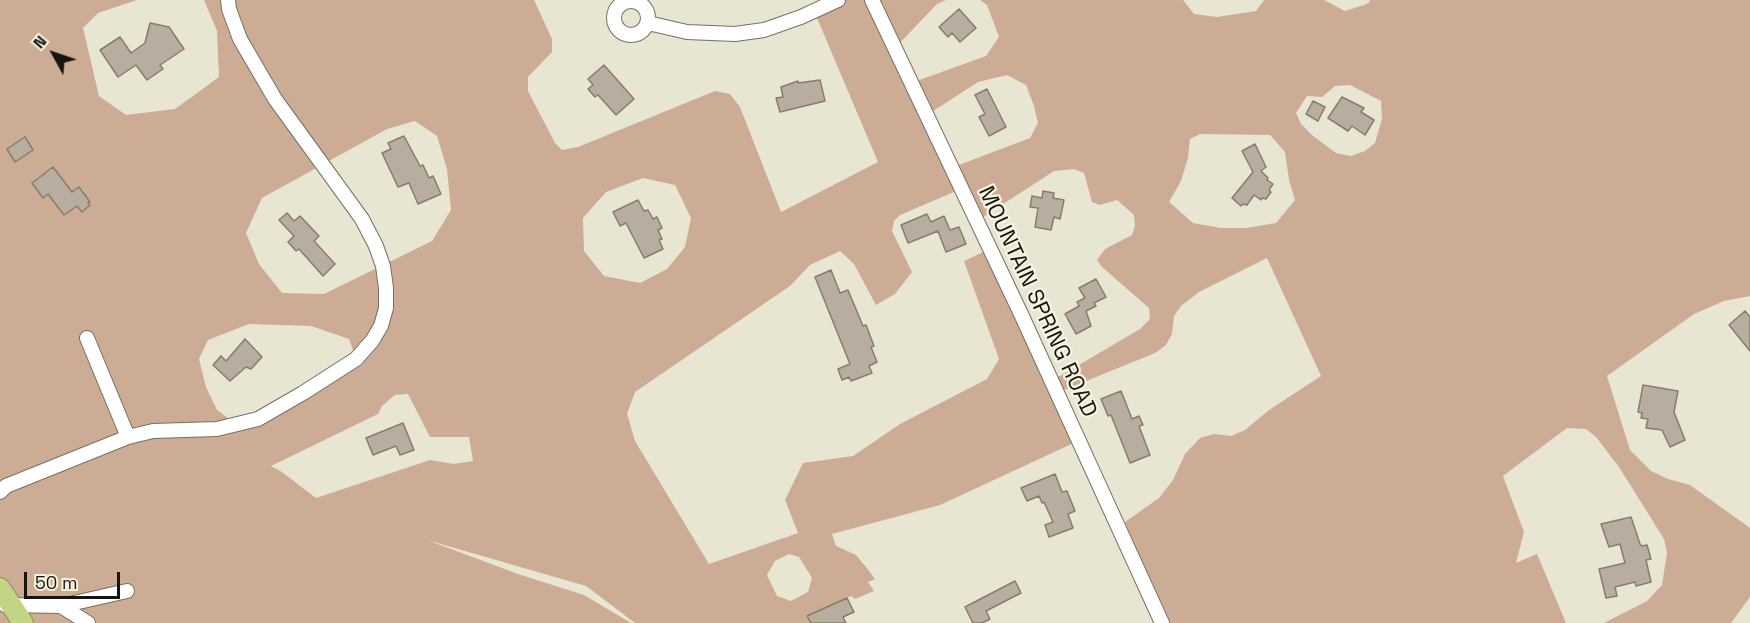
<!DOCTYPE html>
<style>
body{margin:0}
#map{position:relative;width:1750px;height:623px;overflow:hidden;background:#e9e5d3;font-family:"Space Grotesk",sans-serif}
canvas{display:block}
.north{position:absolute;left:24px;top:24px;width:60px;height:60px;-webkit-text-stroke:4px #f6f3e0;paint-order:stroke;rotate:310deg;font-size:16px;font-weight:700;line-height:24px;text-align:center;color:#16140e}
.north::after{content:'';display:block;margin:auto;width:21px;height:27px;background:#16140e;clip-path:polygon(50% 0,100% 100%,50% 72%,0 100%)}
.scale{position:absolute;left:24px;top:572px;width:96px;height:27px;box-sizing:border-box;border:3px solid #16140e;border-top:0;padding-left:8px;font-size:18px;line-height:21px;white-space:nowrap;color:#16140e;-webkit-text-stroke:4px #f6f3e0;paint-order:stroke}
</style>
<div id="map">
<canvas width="1750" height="623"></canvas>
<div class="north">N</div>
<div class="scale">50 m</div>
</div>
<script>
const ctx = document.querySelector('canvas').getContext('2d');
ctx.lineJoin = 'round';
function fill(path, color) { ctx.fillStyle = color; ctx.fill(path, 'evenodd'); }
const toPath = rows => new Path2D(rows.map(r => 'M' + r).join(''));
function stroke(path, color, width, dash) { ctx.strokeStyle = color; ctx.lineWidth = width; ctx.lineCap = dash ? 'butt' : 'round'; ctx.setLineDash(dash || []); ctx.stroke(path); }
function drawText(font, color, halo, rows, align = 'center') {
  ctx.font = font + ' "Space Grotesk",sans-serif'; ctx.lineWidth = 4.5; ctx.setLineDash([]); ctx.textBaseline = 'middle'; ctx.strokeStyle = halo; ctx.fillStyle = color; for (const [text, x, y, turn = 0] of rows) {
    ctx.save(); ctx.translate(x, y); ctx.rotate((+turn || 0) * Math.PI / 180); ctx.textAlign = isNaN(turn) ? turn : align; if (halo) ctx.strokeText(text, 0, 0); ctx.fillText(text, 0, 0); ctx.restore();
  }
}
fill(toPath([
 [0,0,137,0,98,13,83,28,99,96,126,115,175,109,219,77,217,31,204,0,534,0,552,39,552,52,528,77,528,91,555,143,562,150,578,147,715,91,730,94,740,107,781,212,878,162,814,11,838,0,946,0,937,4,895,48,911,83,986,56,999,37,987,5,980,0,1183,0,1194,14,1217,17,1256,11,1264,0,1324,0,1345,11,1364,5,1370,2,1369,0,1750,0,1750,296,1724,301,1694,314,1607,376,1630,450,1651,471,1668,479,1690,485,1750,528,1750,597,1731,623,1604,623,1647,601,1662,585,1667,553,1664,539,1619,467,1596,437,1586,429,1567,428,1503,476,1524,532,1516,563,1537,554,1566,623,1162,623,1121,534,1128,530,1125,522,1159,498,1173,480,1185,454,1200,438,1214,434,1231,436,1245,430,1269,410,1321,376,1267,258,1199,292,1181,306,1174,316,1172,334,1166,345,1155,353,1057,393,1078,441,940,505,832,534,836,546,856,555,866,567,875,579,868,582,874,591,855,599,851,596,847,598,808,616,811,623,635,623,586,586,427,540,518,574,584,595,631,623,0,623],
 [1007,75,1026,85,1034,106,1038,123,1030,138,951,168,927,115,978,82],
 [1350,85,1381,101,1382,119,1375,143,1365,151,1351,156,1336,153,1313,136,1301,124,1296,113,1307,96,1322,97,1335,86],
 [415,121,437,136,447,169,451,210,432,241,324,294,282,293,259,264,246,233,262,198,387,129],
 [1200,134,1270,135,1285,152,1289,180,1295,200,1276,223,1246,228,1221,228,1193,223,1169,202,1181,181,1188,158,1190,139],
 [1074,169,1084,173,1092,202,1100,205,1117,200,1134,215,1135,226,1132,235,1105,249,1097,260,1102,267,1149,308,1150,319,1140,329,1060,376,1055,376,990,249,964,261,999,359,987,379,900,424,853,456,803,463,785,500,798,533,709,564,635,441,627,414,635,392,790,286,810,265,840,251,854,264,876,305,895,294,912,272,892,231,894,221,900,215,961,189,977,221,1054,171],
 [643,178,675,185,691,218,685,247,667,269,640,283,604,276,584,251,583,218,606,192],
 [249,324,311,326,349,339,356,359,237,425,217,410,206,387,199,359,208,340],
 [408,394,430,437,469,437,473,461,454,464,430,460,316,498,282,472,271,466,378,414,382,406,395,395],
 [789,554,799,557,812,578,808,592,791,601,777,596,767,575,775,561]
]), '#cdac96');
const building = toPath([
 [959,9,976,28,960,42,952,33,948,37,939,27,959,9],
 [150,23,169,27,184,49,160,65,163,69,147,80,136,65,118,77,100,50,120,37,131,53,145,43,150,23],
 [604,65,634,99,616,115,598,95,595,97,588,89,593,85,588,79,604,65],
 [820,80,825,101,780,112,776,98,783,97,781,87,798,81,798,83,820,80],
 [987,89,1006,127,989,136,979,117,985,114,975,95,987,89],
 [1342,97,1364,108,1361,112,1374,120,1365,135,1352,126,1348,131,1328,118,1342,97],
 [1313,101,1325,107,1318,121,1306,114,1313,101],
 [404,136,420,166,423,165,429,178,433,176,441,194,418,204,409,183,398,187,382,153,391,149,388,143,404,136],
 [25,137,33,150,15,162,7,149,25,137],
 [1255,144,1266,167,1261,171,1268,178,1267,180,1273,184,1269,190,1271,192,1266,199,1262,198,1261,200,1254,195,1247,205,1243,204,1241,206,1232,198,1253,172,1242,151,1255,144],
 [53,167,72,192,79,187,90,202,88,203,90,205,82,212,77,206,64,215,48,194,43,198,32,183,53,167],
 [1043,191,1054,193,1053,198,1064,200,1060,219,1054,217,1051,230,1035,227,1038,208,1030,207,1032,196,1042,198,1043,191],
 [638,200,644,211,648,210,653,219,657,217,662,228,658,230,662,239,659,240,663,249,644,258,626,223,620,226,613,212,638,200],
 [287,213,294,221,300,216,319,236,314,241,335,264,323,276,299,249,296,251,288,242,294,236,279,220,287,213],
 [927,214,931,222,944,216,950,230,959,227,966,244,946,252,938,231,908,243,901,225,927,214],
 [831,270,840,293,848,290,863,326,866,325,874,346,871,347,877,362,869,366,872,373,851,381,849,377,842,380,838,369,850,364,815,277,831,270],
 [1096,279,1106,297,1094,303,1096,306,1086,311,1091,326,1076,334,1065,314,1079,306,1077,302,1085,298,1079,288,1096,279],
 [1745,311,1750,317,1750,351,1729,325,1745,311],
 [245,339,262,357,251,369,246,367,230,381,213,365,221,356,226,361,245,339],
 [1643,385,1678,391,1674,412,1685,440,1670,447,1662,430,1646,428,1648,419,1641,418,1642,413,1638,412,1643,385],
 [1121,391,1132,419,1139,416,1143,425,1139,426,1150,455,1130,463,1111,415,1108,416,1101,399,1121,391],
 [403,423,414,450,400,455,396,446,373,455,366,438,403,423],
 [1055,474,1062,492,1067,491,1075,511,1068,514,1073,528,1049,537,1045,525,1053,522,1044,502,1042,503,1039,496,1027,501,1021,488,1055,474],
 [1631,517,1640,544,1642,546,1647,545,1651,559,1646,560,1651,582,1636,586,1635,582,1615,587,1617,596,1606,598,1599,569,1625,563,1620,544,1609,547,1601,524,1631,517],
 [1015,581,1021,593,986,611,990,619,982,623,973,623,965,607,1015,581],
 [847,598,854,612,843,617,846,623,811,623,807,616,847,598]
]);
fill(building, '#b8ad9e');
stroke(building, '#877d6e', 1.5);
const minor = toPath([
 [872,0,1021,314,1162,623],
 '614 18a17 17 0 1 1 34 0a17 17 0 1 1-34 0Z',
 [648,23,687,32,735,34,764,30,801,17,838,0],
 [87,338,128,437],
 [0,492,6,486,128,437,153,431,217,429,258,419,303,393,356,359,372,341,381,326,386,308,386,288,383,266,376,246,362,219,275,99,240,39,229,9,228,0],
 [5,605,61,606],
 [88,623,61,606,127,591]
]);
const highway = toPath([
 [0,588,23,623]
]);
stroke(minor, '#757160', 16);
stroke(highway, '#87915b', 22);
stroke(minor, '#fff', 14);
stroke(highway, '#c4d485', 20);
drawText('22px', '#16140e', '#f6f3e0', [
 ["MOUNTAIN SPRING ROAD",1037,302,65]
]);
</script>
